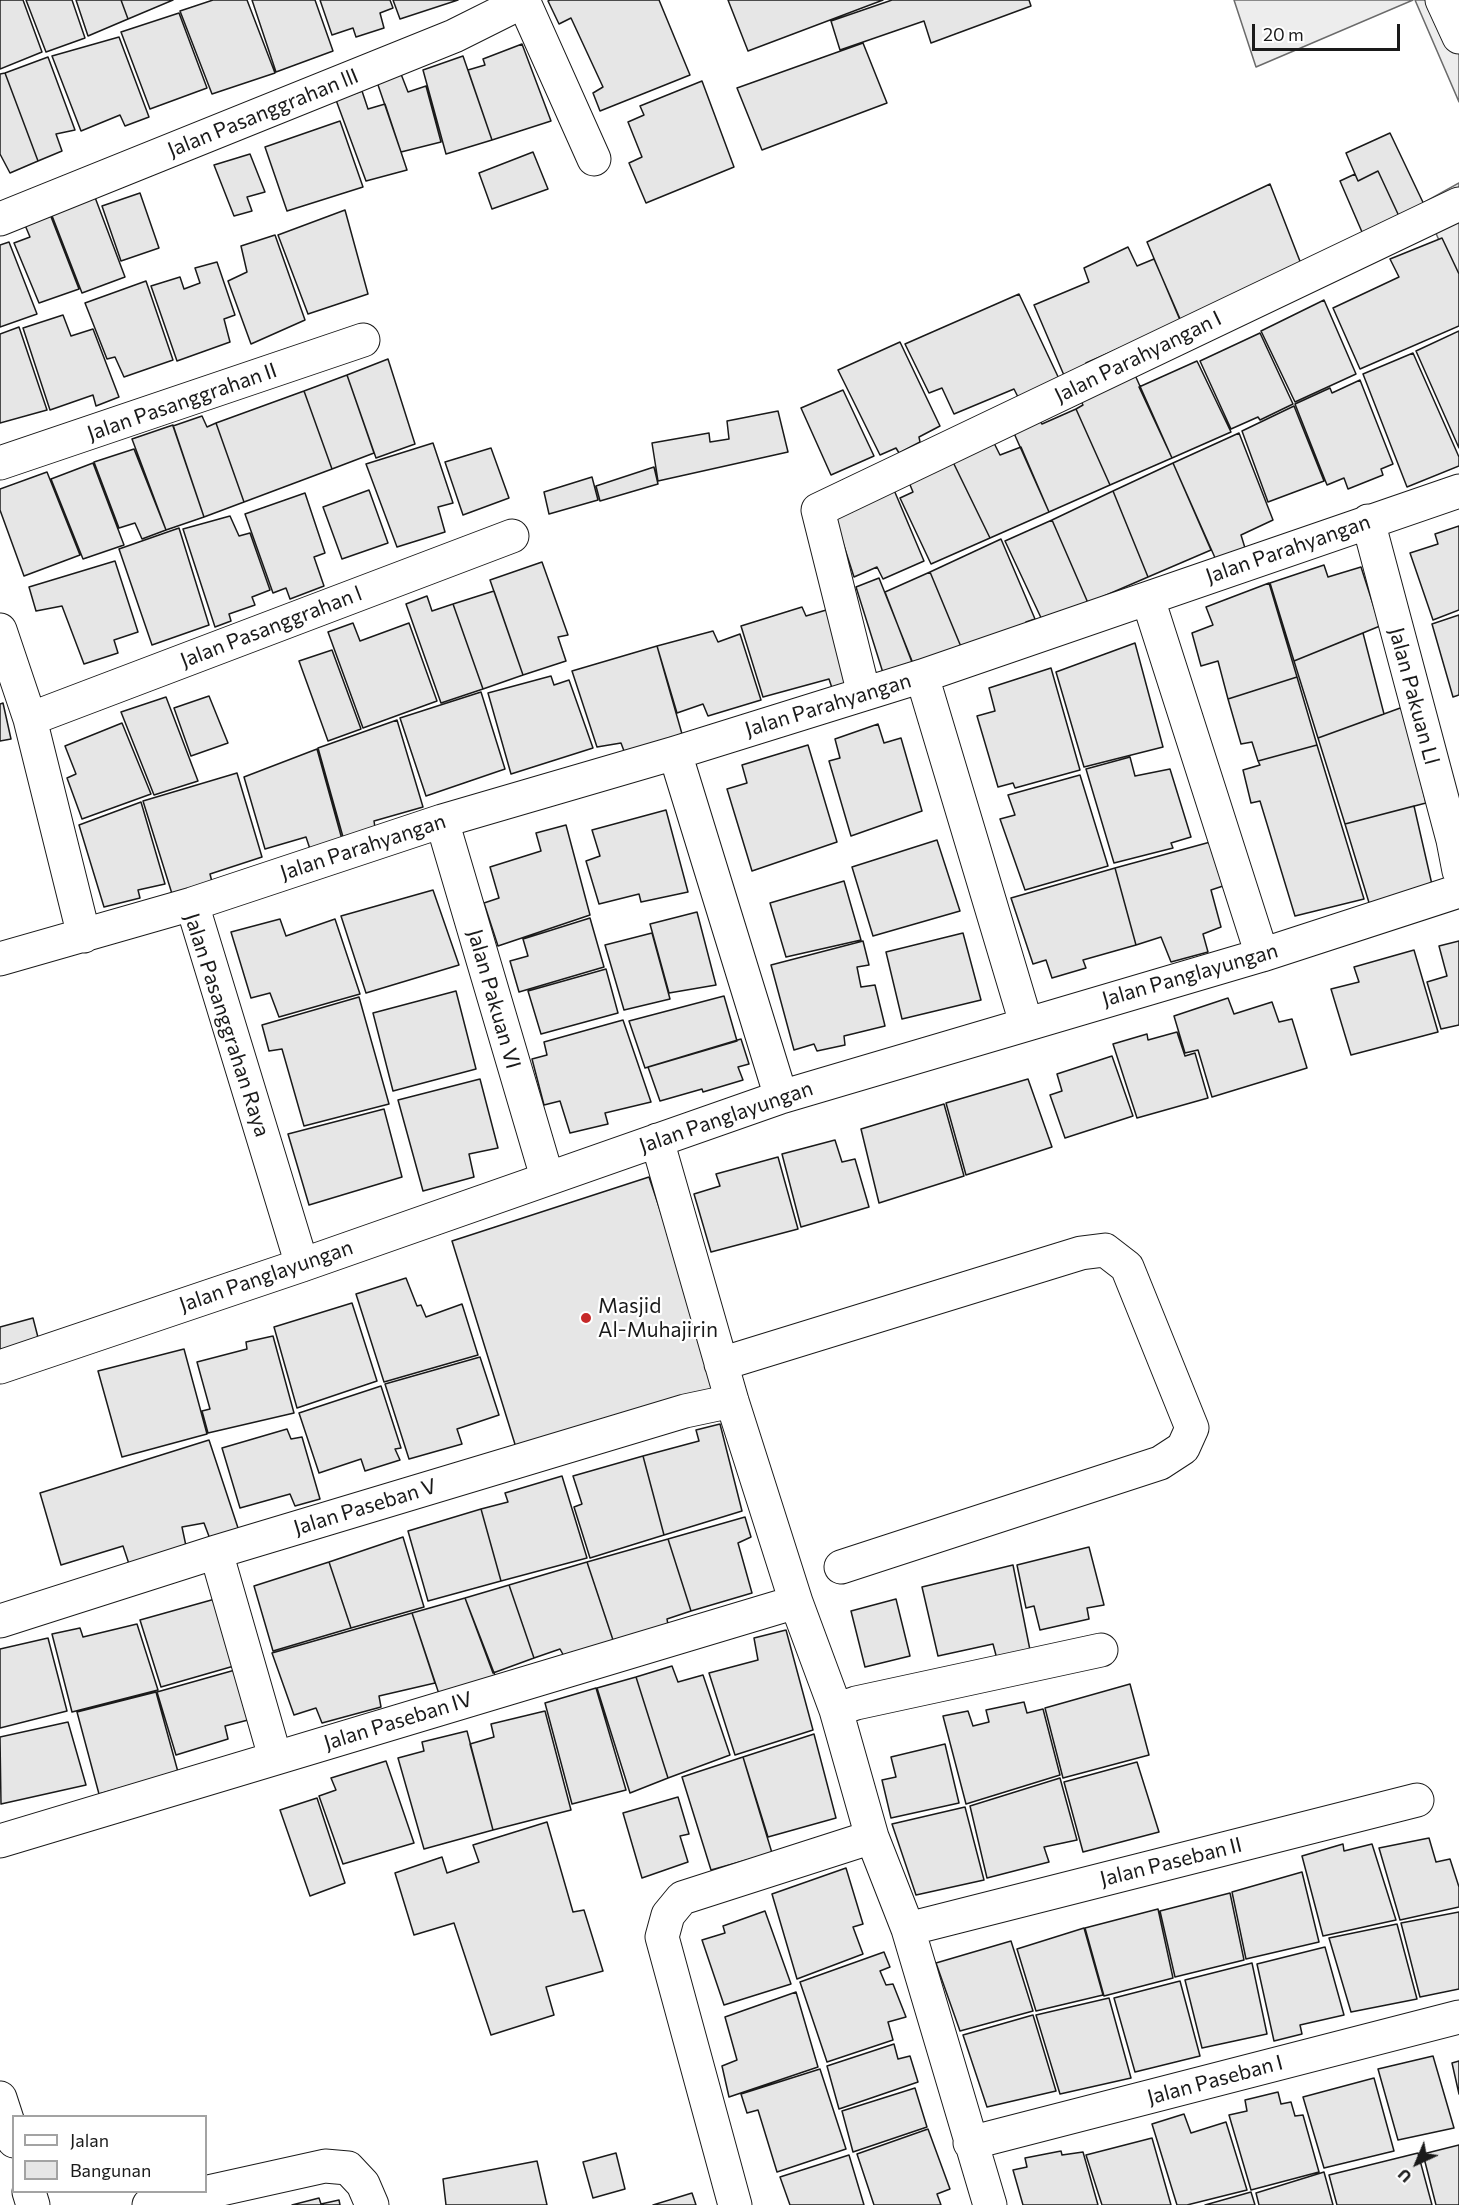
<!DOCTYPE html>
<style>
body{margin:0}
#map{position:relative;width:1459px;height:2205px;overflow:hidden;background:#fff;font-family:Commissioner,sans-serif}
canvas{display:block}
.legend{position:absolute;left:12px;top:2115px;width:195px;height:78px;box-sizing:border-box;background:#fff;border:2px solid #a3a3a3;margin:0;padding:8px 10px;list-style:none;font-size:18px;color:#1a1a1a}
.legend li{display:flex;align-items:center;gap:12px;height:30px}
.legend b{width:30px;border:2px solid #a3a3a3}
.north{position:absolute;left:1387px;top:2133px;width:60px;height:60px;-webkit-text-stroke:4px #fff;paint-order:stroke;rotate:224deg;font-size:16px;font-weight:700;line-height:24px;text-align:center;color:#1a1a1a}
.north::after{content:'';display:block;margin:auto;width:21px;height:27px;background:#1a1a1a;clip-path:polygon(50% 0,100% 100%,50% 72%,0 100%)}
.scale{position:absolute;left:1252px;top:24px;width:148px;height:27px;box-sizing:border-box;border:3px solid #1a1a1a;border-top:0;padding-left:8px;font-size:18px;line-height:21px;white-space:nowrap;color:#1a1a1a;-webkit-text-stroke:4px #fff;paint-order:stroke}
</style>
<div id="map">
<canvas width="1459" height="2205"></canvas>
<ul class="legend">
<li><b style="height:8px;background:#fff"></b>Jalan</li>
<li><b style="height:16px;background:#e6e6e6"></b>Bangunan</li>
</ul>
<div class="north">U</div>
<div class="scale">20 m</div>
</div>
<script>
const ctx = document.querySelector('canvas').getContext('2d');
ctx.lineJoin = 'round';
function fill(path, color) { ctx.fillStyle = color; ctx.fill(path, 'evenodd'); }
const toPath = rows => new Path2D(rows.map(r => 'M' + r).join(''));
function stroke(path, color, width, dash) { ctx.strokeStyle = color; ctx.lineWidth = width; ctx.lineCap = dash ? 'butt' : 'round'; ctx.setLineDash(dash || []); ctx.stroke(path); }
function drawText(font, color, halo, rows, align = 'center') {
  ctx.font = font + ' Commissioner,sans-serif'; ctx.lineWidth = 4.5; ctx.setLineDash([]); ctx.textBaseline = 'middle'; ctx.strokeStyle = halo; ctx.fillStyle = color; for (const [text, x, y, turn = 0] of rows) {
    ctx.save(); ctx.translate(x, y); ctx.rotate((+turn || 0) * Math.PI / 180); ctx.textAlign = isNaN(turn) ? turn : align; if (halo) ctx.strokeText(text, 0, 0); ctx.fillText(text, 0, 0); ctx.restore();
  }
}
const built = toPath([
 [1234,0,1413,0,1256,67,1234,0],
 [1415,0,1459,0,1459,102,1415,0],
 [1459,183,1459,287,1423,203,1459,183]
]);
fill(built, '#ededed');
stroke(built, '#6a6a6a', 1.5);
const building = toPath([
 [0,0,23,0,42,52,0,69,0,0],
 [26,0,72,0,85,38,46,52,26,0],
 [76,0,121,0,128,19,88,36,76,0],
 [121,0,173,0,128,19,121,0],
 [213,0,247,0,275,73,212,94,180,11,213,0],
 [252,0,315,0,333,51,276,72,252,0],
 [320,0,390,0,393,8,380,13,384,28,356,37,353,28,332,35,320,0],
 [393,0,458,0,400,19,393,0],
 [550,0,659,0,690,75,600,111,593,93,603,87,571,18,559,24,548,1,550,0],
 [728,0,883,0,748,51,728,0],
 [892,0,1029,0,1031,6,931,43,924,21,840,50,831,21,892,0],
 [179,13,207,88,150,109,121,32,179,13],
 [119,37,149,117,125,126,120,115,81,131,52,56,119,37],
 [863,43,887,103,762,150,737,88,863,43],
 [522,44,551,121,492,140,468,70,485,65,483,59,522,44],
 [463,56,492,140,446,154,423,70,463,56],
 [48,57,75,130,56,134,62,151,38,161,5,73,48,57],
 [5,73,38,161,10,173,0,154,0,74,5,73],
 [401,74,408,92,426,86,441,142,401,152,377,82,401,74],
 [702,81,734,167,646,203,629,163,642,157,628,122,644,115,640,106,702,81],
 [362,91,368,109,385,104,407,170,366,181,336,100,362,91],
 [340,121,363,187,287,211,265,147,340,121],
 [1390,133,1429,215,1404,227,1378,171,1358,181,1346,153,1390,133],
 [533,152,548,189,492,209,479,173,533,152],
 [250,154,265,192,247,197,252,211,234,216,214,165,250,154],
 [1378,171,1404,227,1365,239,1340,181,1355,174,1358,181,1378,171],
 [1270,184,1303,269,1180,320,1147,242,1270,184],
 [93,192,125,277,82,293,49,208,93,192],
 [140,193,159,248,121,261,102,206,140,193],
 [48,209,79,289,39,303,14,243,30,237,22,218,48,209],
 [345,210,368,294,308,314,278,235,345,210],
 [275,235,305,320,251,344,228,281,247,272,241,246,275,235],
 [1442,238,1459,274,1459,326,1360,369,1333,308,1399,277,1390,259,1442,238],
 [9,242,37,314,0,327,0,245,9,242],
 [1128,247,1137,266,1154,259,1184,328,1152,334,1086,363,1088,371,1066,380,1034,305,1089,282,1084,268,1128,247],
 [217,262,235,315,224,319,230,342,177,361,151,286,180,277,184,289,200,283,195,268,217,262],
 [146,281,173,360,124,377,115,357,107,359,85,303,146,281],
 [1019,294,1061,383,1020,401,1014,389,954,414,942,388,929,393,905,344,1019,294],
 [1324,300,1356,374,1295,402,1261,331,1324,300],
 [63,315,71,336,93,329,119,397,96,406,93,395,50,410,23,328,63,315],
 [19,327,47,410,0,423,0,334,19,327],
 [1459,331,1459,448,1416,351,1459,331],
 [1260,333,1293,404,1260,420,1258,417,1231,429,1200,361,1260,333],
 [900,342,940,426,919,437,920,442,899,453,896,448,880,455,838,370,900,342],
 [1413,353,1459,457,1459,466,1407,487,1363,374,1413,353],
 [388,359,415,444,376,458,347,375,388,359],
 [1197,361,1231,432,1172,458,1139,387,1197,361],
 [347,375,374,453,332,469,304,391,347,375],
 [1135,375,1172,458,1110,485,1076,409,1083,405,1080,399,1135,375],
 [1360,380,1393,464,1381,469,1383,475,1348,489,1344,478,1327,485,1295,404,1330,388,1332,393,1360,380],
 [843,390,874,456,831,475,801,408,843,390],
 [304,391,332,469,244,502,216,423,304,391],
 [1294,406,1324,481,1268,502,1242,431,1294,406],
 [1076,409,1110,485,1049,512,1013,431,1039,419,1042,424,1076,409],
 [778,411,788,452,658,481,652,443,709,433,710,442,729,439,727,421,778,411],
 [202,416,207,427,216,423,244,502,204,517,173,426,202,416],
 [173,425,204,517,166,530,132,439,173,425],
 [1239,433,1273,520,1241,535,1245,548,1216,560,1173,463,1239,433],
 [993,441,1000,455,1021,447,1049,512,990,538,952,460,993,441],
 [433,443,453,503,438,507,445,532,397,547,366,464,433,443],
 [491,448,509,498,463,515,445,462,491,448],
 [134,449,166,530,142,539,135,523,119,528,94,462,134,449],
 [952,460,990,538,931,564,900,498,913,492,908,480,952,460],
 [93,463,124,545,83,559,51,479,93,463],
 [1173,463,1211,550,1148,577,1113,491,1173,463],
 [654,467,658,484,600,501,596,486,654,467],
 [47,472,80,555,24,576,0,510,0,489,47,472],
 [592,477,598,500,549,514,544,492,592,477],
 [369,490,388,543,342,559,323,507,369,490],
 [894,490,924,561,883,579,877,567,854,577,835,518,894,490],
 [1113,491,1148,577,1088,603,1052,520,1113,491],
 [305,493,325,553,314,557,324,586,290,599,286,588,273,593,245,514,305,493],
 [230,516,239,536,250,533,270,590,252,597,255,605,229,614,231,621,215,627,183,529,230,516],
 [1052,520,1088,603,1043,622,1005,541,1052,520],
 [1459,526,1459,610,1433,620,1410,553,1438,544,1435,534,1459,526],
 [179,528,209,625,152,645,119,549,179,528],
 [1001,539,1035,619,1026,622,1028,632,964,654,930,572,1001,539],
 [115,561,138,632,114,640,118,653,84,664,62,606,36,611,29,587,115,561],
 [542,562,568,635,558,637,566,661,523,675,490,580,542,562],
 [1324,565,1328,577,1361,567,1380,626,1294,661,1270,583,1324,565],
 [930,572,964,654,915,670,885,592,930,572],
 [879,578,914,666,884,676,856,587,879,578],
 [1269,583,1297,677,1228,699,1218,661,1201,666,1192,633,1213,625,1206,607,1269,583],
 [494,591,523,675,483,689,453,604,494,591],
 [427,596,432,611,453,604,483,689,441,703,406,604,427,596],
 [802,607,806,616,833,608,856,685,833,691,829,679,763,697,741,626,802,607],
 [1459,615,1459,695,1453,697,1432,624,1459,615],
 [353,623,360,641,409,623,437,701,363,728,328,632,353,623],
 [713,631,718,642,740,634,761,700,708,716,703,704,677,713,657,646,713,631],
 [1363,633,1384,714,1318,738,1294,661,1363,633],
 [1135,643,1163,747,1084,767,1056,672,1135,643],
 [657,646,684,741,624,751,621,743,597,747,572,671,657,646],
 [332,650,361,729,328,741,299,661,332,650],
 [1051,668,1080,770,1015,788,1013,783,998,787,977,716,995,711,989,688,1051,668],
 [551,676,554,685,569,680,593,748,511,774,488,693,551,676],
 [1297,677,1317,745,1258,761,1252,742,1241,744,1228,699,1297,677],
 [481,692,505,769,426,796,400,718,481,692],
 [209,696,228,743,191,756,174,708,209,696],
 [166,697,198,781,154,795,121,712,166,697],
 [3,703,11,739,0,741,0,704,3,703],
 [1403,707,1426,803,1345,824,1318,738,1403,707],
 [397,720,423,807,374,821,376,834,345,844,318,748,397,720],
 [122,723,151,794,82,819,67,778,76,774,65,746,122,723],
 [878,724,884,743,901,738,922,811,851,836,829,761,840,758,835,739,878,724],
 [808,745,837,842,752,871,727,789,747,783,742,765,808,745],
 [1317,745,1364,899,1295,916,1260,801,1251,803,1243,770,1260,765,1258,761,1317,745],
 [317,749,343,843,311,852,306,837,265,849,244,777,317,749],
 [1130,757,1135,776,1170,769,1191,837,1171,843,1173,848,1114,863,1086,769,1130,757],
 [237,773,262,857,210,874,213,886,173,897,143,801,237,773],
 [1080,775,1108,866,1025,890,1000,819,1015,815,1008,795,1080,775],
 [141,802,165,884,138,890,140,898,104,907,79,825,141,802],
 [1414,806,1433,889,1370,906,1345,824,1414,806],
 [666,810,688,892,641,902,639,894,599,904,586,861,600,856,592,830,666,810],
 [566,825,590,915,498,946,484,903,499,898,490,867,541,851,536,833,566,825],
 [937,840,960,911,873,936,852,867,937,840],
 [1214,841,1229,884,1211,890,1221,927,1203,934,1208,952,1171,962,1161,937,1136,945,1115,868,1214,841],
 [1115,868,1136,945,1083,960,1086,968,1052,978,1046,960,1033,964,1011,898,1115,868],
 [844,881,861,940,786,957,770,903,844,881],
 [433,890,459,965,366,993,341,916,433,890],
 [697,912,716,985,669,993,650,924,697,912],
 [590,918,604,967,519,992,510,961,528,956,523,939,590,918],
 [280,919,286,936,335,919,360,994,279,1017,270,993,251,998,231,932,280,919],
 [652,933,670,999,624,1010,605,945,652,933],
 [963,933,981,1000,902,1019,886,952,963,933],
 [863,941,869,965,857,967,861,987,875,985,885,1026,844,1036,845,1045,817,1051,814,1044,794,1050,771,965,863,941],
 [1459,941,1459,1025,1441,1029,1427,982,1447,976,1439,946,1459,941],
 [1414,950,1438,1032,1351,1055,1331,989,1359,982,1354,967,1414,950],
 [606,969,618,1013,541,1034,528,991,606,969],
 [456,991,476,1069,393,1091,373,1013,456,991],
 [724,996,737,1041,645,1068,629,1021,724,996],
 [359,997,389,1104,304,1126,282,1049,269,1051,262,1025,359,997],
 [1228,998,1234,1014,1272,1002,1279,1022,1292,1019,1307,1068,1212,1097,1198,1050,1185,1053,1174,1016,1228,998],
 [623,1020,651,1102,605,1113,608,1124,570,1133,560,1101,544,1105,532,1059,547,1055,544,1042,623,1020],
 [1177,1032,1185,1056,1195,1053,1208,1098,1137,1118,1113,1044,1147,1034,1148,1040,1177,1032],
 [741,1039,749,1064,738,1067,743,1080,703,1092,702,1089,660,1101,648,1067,741,1039],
 [1112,1056,1133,1116,1065,1138,1050,1095,1062,1091,1057,1074,1112,1056],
 [480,1079,498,1148,469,1154,474,1177,423,1191,398,1100,480,1079],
 [1028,1079,1052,1147,966,1175,946,1103,1028,1079],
 [944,1104,964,1176,879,1203,861,1129,944,1104],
 [384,1109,402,1177,309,1205,288,1134,384,1109],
 [835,1140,842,1162,855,1159,869,1207,801,1227,782,1154,835,1140],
 [778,1157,798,1229,711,1252,694,1194,720,1186,716,1174,778,1157],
 [649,1177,722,1395,518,1454,452,1241,649,1177],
 [406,1278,417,1306,421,1305,426,1317,462,1304,478,1355,384,1382,356,1294,406,1278],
 [352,1303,377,1381,297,1408,274,1327,352,1303],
 [33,1318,41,1349,0,1360,0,1327,33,1318],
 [273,1336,294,1413,208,1433,202,1411,210,1409,197,1362,247,1349,246,1342,273,1336],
 [184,1349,207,1434,122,1457,98,1371,184,1349],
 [480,1357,499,1415,457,1429,462,1444,409,1459,385,1384,480,1357],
 [381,1386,401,1448,395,1449,400,1460,365,1471,361,1459,319,1473,299,1413,381,1386],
 [720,1424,742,1511,664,1535,643,1456,699,1441,696,1430,720,1424],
 [287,1429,291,1439,302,1437,320,1499,295,1506,290,1494,240,1508,222,1448,287,1429],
 [209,1440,239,1531,210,1539,204,1523,182,1527,186,1546,129,1564,123,1546,61,1565,40,1493,209,1440],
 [643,1456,664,1535,590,1558,574,1507,582,1504,573,1476,643,1456],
 [562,1476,587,1558,501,1581,481,1509,508,1502,505,1493,562,1476],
 [481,1509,501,1581,428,1601,408,1531,481,1509],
 [745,1517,751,1537,738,1543,752,1593,691,1611,668,1539,745,1517],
 [403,1537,424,1607,351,1628,329,1562,403,1537],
 [668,1539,691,1611,667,1619,669,1630,615,1646,587,1562,668,1539],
 [1089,1547,1104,1605,1087,1608,1089,1619,1040,1630,1034,1606,1026,1608,1017,1565,1089,1547],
 [329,1562,351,1628,273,1651,254,1586,329,1562],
 [587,1562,615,1646,566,1660,560,1649,534,1658,509,1585,587,1562],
 [1013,1565,1030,1650,997,1659,993,1644,938,1656,922,1587,1013,1565],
 [509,1585,534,1658,493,1673,465,1598,509,1585],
 [465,1598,498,1683,441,1700,412,1613,465,1598],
 [215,1599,234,1666,161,1687,140,1620,215,1599],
 [896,1599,910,1656,865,1667,851,1611,896,1599],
 [412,1613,435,1683,379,1696,381,1707,322,1723,316,1708,294,1715,272,1653,412,1613],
 [137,1624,158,1690,72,1712,52,1634,80,1628,83,1637,137,1624],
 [786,1630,813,1730,735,1755,709,1673,758,1660,754,1638,786,1630],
 [48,1638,67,1711,0,1728,0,1649,48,1638],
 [672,1666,678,1682,703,1675,730,1755,668,1778,636,1677,672,1666],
 [235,1670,248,1720,225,1726,228,1739,176,1755,157,1692,235,1670],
 [636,1677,668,1778,630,1793,597,1688,636,1677],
 [1130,1684,1149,1755,1063,1778,1045,1708,1130,1684],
 [596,1688,626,1790,572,1804,545,1703,596,1688],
 [156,1692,178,1772,99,1794,77,1712,156,1692],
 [1024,1702,1027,1713,1043,1709,1060,1775,966,1804,943,1716,968,1711,973,1726,989,1722,986,1710,1024,1702],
 [545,1711,571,1810,493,1830,470,1744,494,1737,491,1724,545,1711],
 [68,1722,86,1785,1,1804,0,1737,68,1722],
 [467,1731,493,1830,424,1849,398,1758,424,1751,422,1742,467,1731],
 [814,1734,836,1818,768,1837,743,1757,814,1734],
 [945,1744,959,1803,891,1818,882,1780,896,1777,891,1757,945,1744],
 [743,1757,772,1853,711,1870,682,1777,743,1757],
 [386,1761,414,1843,343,1864,319,1796,336,1790,331,1778,386,1761],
 [1137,1762,1159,1832,1083,1852,1064,1782,1137,1762],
 [1060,1778,1077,1840,1044,1847,1049,1862,987,1878,970,1806,1060,1778],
 [678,1797,689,1834,680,1836,688,1862,642,1878,623,1813,678,1797],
 [317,1798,345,1883,310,1896,280,1810,317,1798],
 [965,1807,984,1880,916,1895,892,1824,965,1807],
 [547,1822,573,1912,584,1910,603,1971,546,1987,554,2015,491,2035,454,1923,414,1935,395,1873,442,1857,447,1873,479,1862,473,1845,547,1822],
 [1429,1838,1436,1862,1450,1859,1459,1887,1459,1907,1400,1920,1379,1848,1429,1838],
 [1343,1844,1344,1851,1372,1844,1396,1920,1323,1936,1302,1856,1343,1844],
 [846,1868,863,1924,853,1927,863,1954,797,1979,772,1894,846,1868],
 [1302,1872,1319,1942,1246,1959,1232,1892,1302,1872],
 [1230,1893,1244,1960,1175,1977,1160,1911,1230,1893],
 [1158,1909,1173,1978,1104,1996,1085,1928,1158,1909],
 [765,1911,791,1984,724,2005,702,1940,725,1933,723,1926,765,1911],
 [1459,1912,1459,1989,1420,1997,1401,1923,1459,1912],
 [1397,1924,1417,1999,1351,2012,1329,1938,1397,1924],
 [1084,1928,1103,1995,1036,2011,1017,1949,1084,1928],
 [1011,1941,1033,2011,960,2031,936,1963,1011,1941],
 [1325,1947,1344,2015,1300,2025,1302,2034,1274,2041,1257,1964,1325,1947],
 [884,1952,890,1967,880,1971,886,1985,893,1984,906,2017,888,2022,893,2040,827,2062,800,1982,884,1952],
 [1252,1963,1267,2034,1202,2048,1185,1980,1252,1963],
 [1180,1981,1200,2056,1135,2072,1114,1998,1180,1981],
 [796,1992,818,2067,729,2097,722,2066,737,2060,725,2017,796,1992],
 [1109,1998,1131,2078,1060,2094,1036,2015,1109,1998],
 [1033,2015,1056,2091,987,2107,963,2035,1033,2015],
 [894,2044,898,2059,910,2056,918,2082,839,2109,827,2066,894,2044],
 [1433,2056,1454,2128,1398,2140,1378,2069,1433,2056],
 [1459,2061,1459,2094,1452,2063,1459,2061],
 [820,2069,846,2149,777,2172,758,2110,747,2113,741,2094,820,2069],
 [1374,2078,1394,2151,1324,2168,1303,2097,1374,2078],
 [915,2088,927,2127,853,2152,842,2111,915,2088],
 [1278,2092,1281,2104,1291,2102,1295,2116,1303,2115,1319,2172,1251,2190,1229,2115,1247,2111,1245,2100,1278,2092],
 [1184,2114,1191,2133,1226,2122,1247,2190,1187,2205,1177,2205,1152,2124,1184,2114],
 [928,2129,950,2189,937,2194,941,2205,874,2205,857,2154,928,2129],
 [1152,2138,1171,2205,1102,2205,1086,2155,1152,2138],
 [1459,2145,1459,2205,1436,2205,1423,2154,1459,2145],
 [1061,2151,1062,2155,1083,2152,1098,2205,1023,2205,1013,2170,1027,2167,1025,2158,1061,2151],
 [616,2153,625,2189,593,2198,583,2162,616,2153],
 [1418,2153,1432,2205,1337,2205,1329,2175,1418,2153],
 [849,2155,864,2205,790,2205,780,2177,849,2155],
 [537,2161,547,2205,446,2205,443,2179,537,2161],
 [1324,2172,1333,2205,1259,2205,1256,2193,1324,2172],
 [1251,2192,1255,2205,1205,2205,1251,2192],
 [692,2193,696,2205,653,2205,692,2193],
 [319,2198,321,2204,339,2200,340,2205,292,2205,319,2198]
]);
fill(building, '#e6e6e6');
stroke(building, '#1a1a1a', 1.5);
const minor = toPath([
 [523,0,594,159],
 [0,219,454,36,524,1],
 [0,463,363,340],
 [1368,521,1453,840,1459,871],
 [1148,599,1262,955],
 [0,630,30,719,84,936],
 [922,676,1026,1023],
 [864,694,818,510,1459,204],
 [30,719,512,536],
 [675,753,781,1097],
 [442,821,547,1177],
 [192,904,302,1265],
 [0,959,192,904,442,821,675,753,922,676,1459,491],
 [657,1140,732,1401,796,1602,836,1710,872,1837,908,1929,990,2205],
 [721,1364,1081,1253,1105,1250,1127,1267,1192,1428,1183,1448,1160,1463,841,1567],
 [0,1367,302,1265,781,1097,1262,955,1459,891],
 [216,1552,275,1757],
 [0,1621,216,1552,685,1411,732,1401],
 [836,1710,856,1703,1101,1650],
 [0,1841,796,1602],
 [908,1929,1417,1800],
 [0,2098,14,2141],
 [970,2143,1459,2017],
 [29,2192,33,2205],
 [149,2205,325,2166,348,2168,363,2184,372,2205],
 [735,2205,662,1937,668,1915,682,1898,872,1837]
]);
const tertiary = toPath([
 [1442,0,1459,37]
]);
stroke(minor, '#1a1a1a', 35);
stroke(tertiary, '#1a1a1a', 35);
stroke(minor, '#fff', 33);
stroke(tertiary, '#fff', 33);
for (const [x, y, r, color] of [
 [586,1318,6,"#c62828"]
]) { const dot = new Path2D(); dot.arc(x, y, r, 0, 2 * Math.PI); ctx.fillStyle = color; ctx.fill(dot); stroke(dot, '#fff', 2); }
drawText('21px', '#1a1a1a', '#fff', [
 ["Jalan Pasanggrahan llI",263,113,-22],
 ["Jalan Parahyangan I",1138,357,-26],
 ["Jalan Pasanggrahan II",182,402,-19],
 ["Jalan Parahyangan",1288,549,-19],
 ["Jalan Pasanggrahan l",271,627,-21],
 ["Jalan Pakuan Ll",1414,696,75],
 ["Jalan Parahyangan",828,705,-17],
 ["Jalan Parahyangan",363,847,-18],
 ["Jalan Panglayungan",1190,975,-16],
 ["Jalan Pakuan VI",494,999,74],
 ["Jalan Pasanggrahan Raya",227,1025,72],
 ["Jalan Panglayungan",726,1117,-19],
 ["Jalan Panglayungan",266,1276,-19],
 ["Jalan Paseban V",365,1507,-17],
 ["Jalan Paseban IV",398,1721,-17],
 ["Jalan Paseban II",1171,1862,-14],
 ["Jalan Paseban I",1215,2080,-15]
]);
drawText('21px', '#1a1a1a', '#fff', [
 ["Masjid",598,1306],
 ["Al-Muhajirin",598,1330]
], 'left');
</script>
